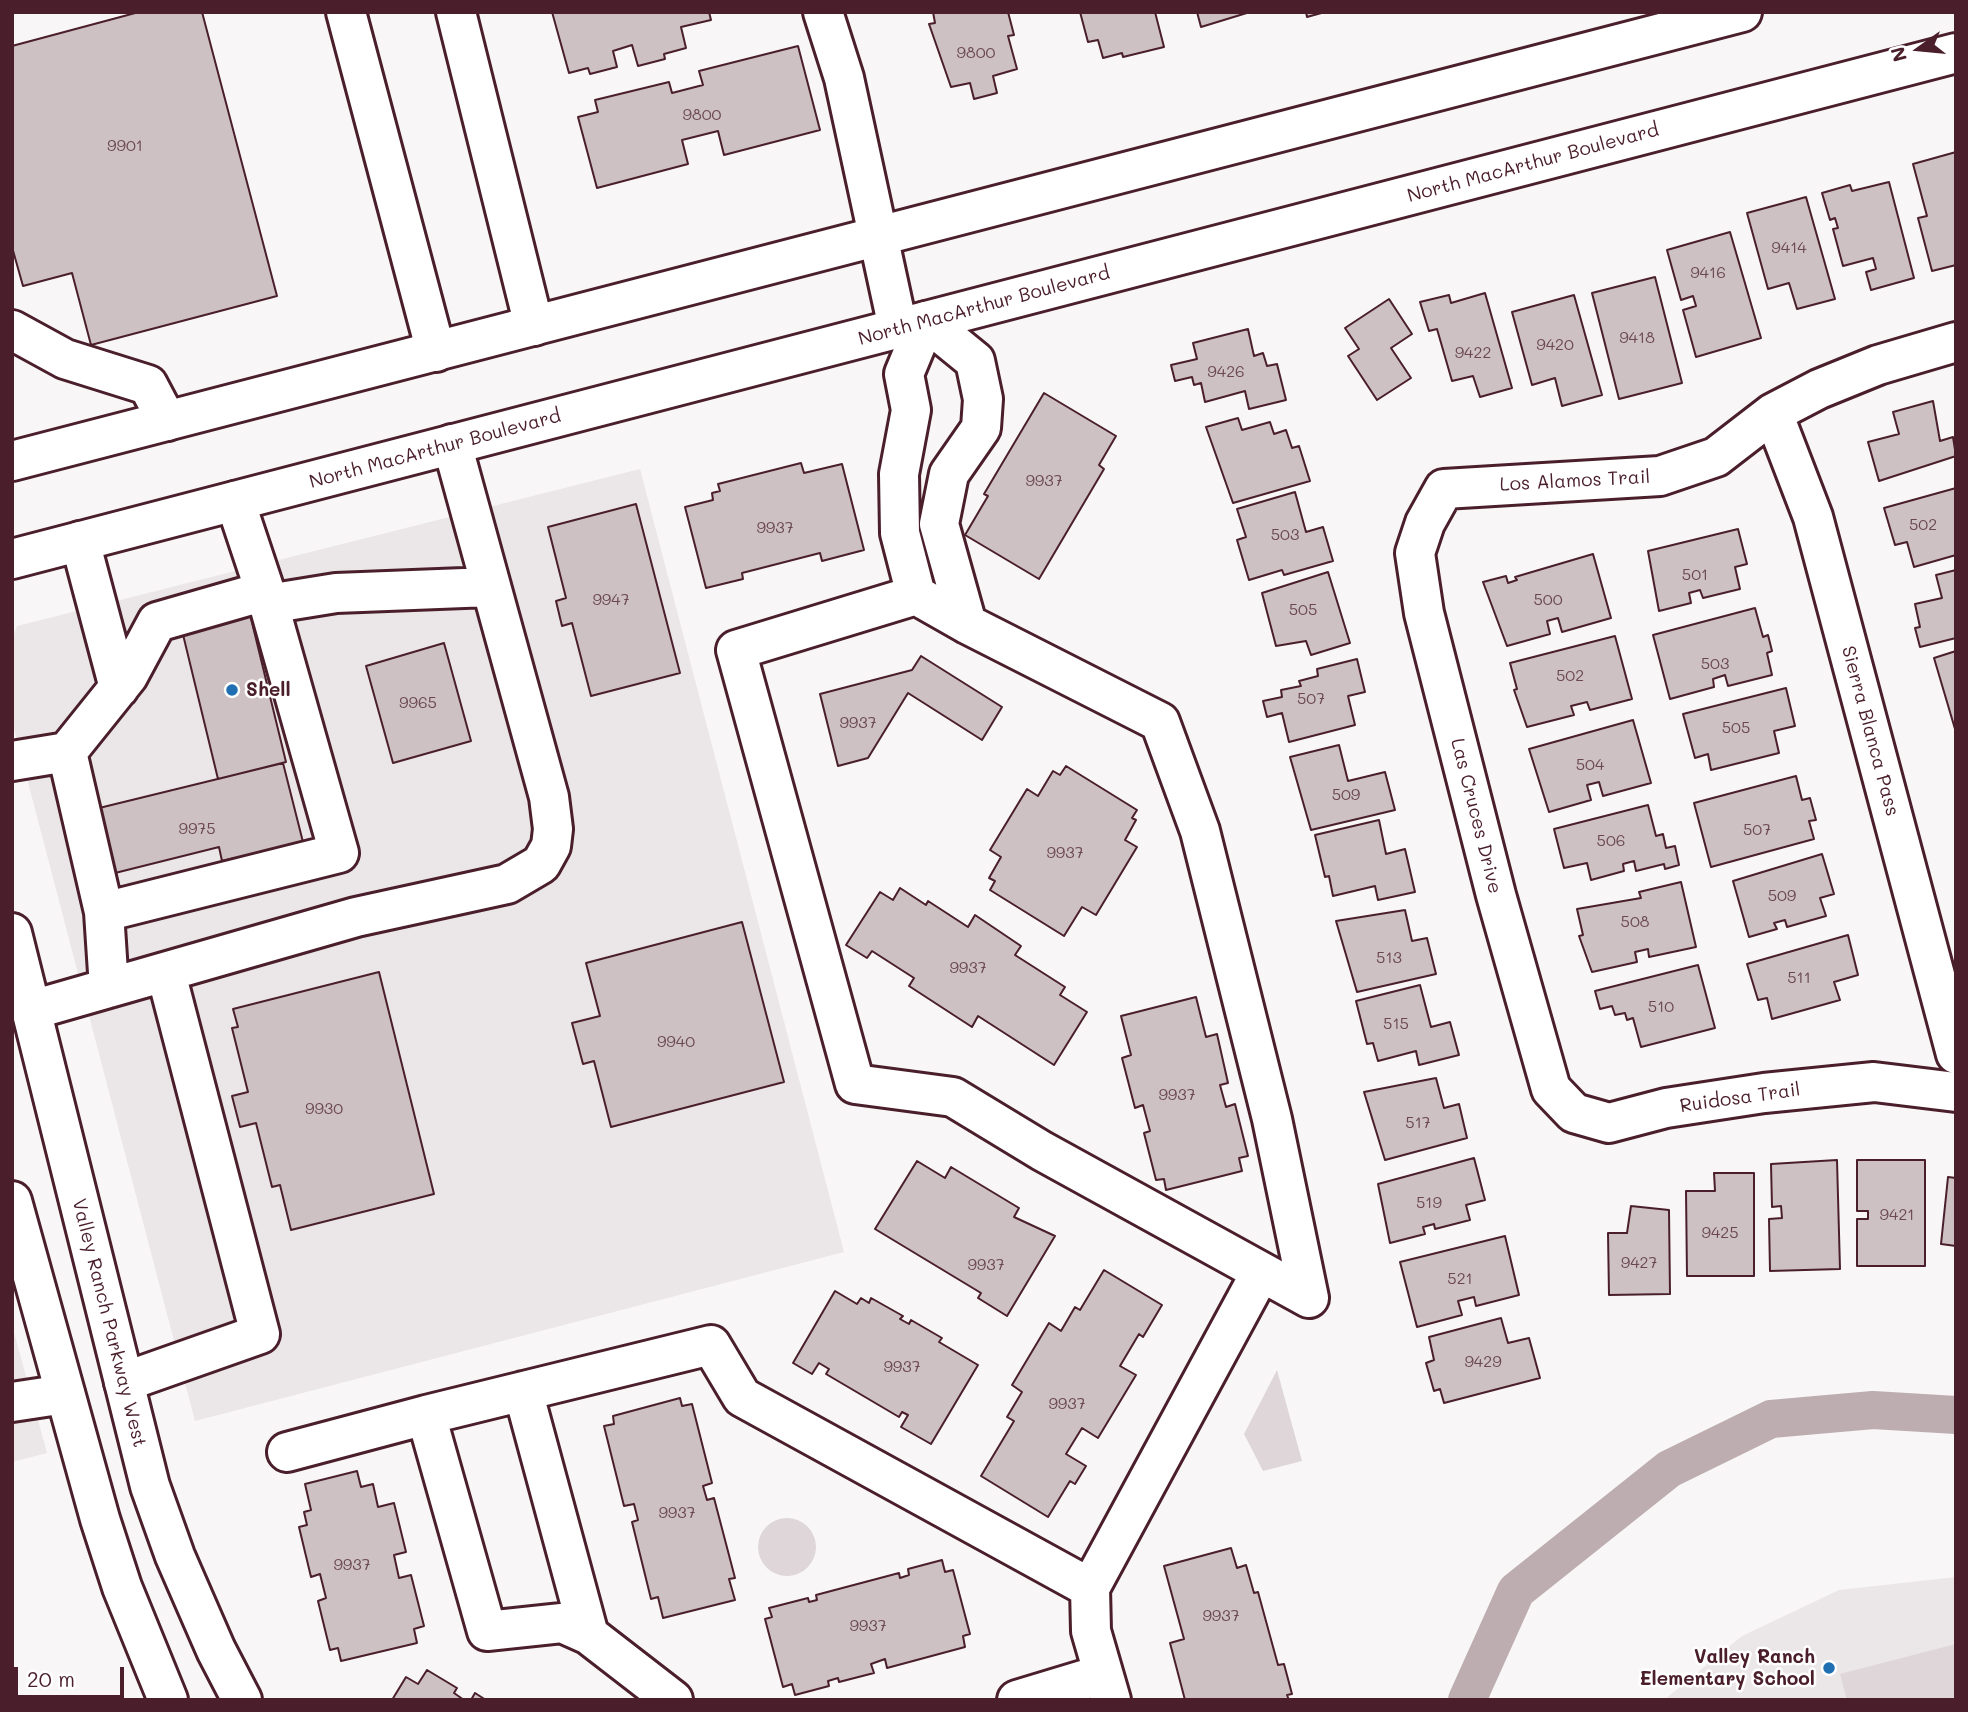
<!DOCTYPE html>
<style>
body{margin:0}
#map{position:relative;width:1968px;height:1712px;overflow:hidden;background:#f8f6f7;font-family:Mali,sans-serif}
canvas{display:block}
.frame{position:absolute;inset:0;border:14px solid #4a1f2b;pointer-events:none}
.north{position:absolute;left:1884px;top:14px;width:70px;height:70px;-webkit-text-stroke:5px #fff;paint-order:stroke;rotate:255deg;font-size:19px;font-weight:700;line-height:28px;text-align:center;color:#4a1f2b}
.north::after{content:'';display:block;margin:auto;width:24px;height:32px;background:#4a1f2b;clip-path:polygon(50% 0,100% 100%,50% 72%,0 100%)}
.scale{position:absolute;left:14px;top:1667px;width:110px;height:32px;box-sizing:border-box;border:4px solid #4a1f2b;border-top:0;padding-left:9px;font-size:21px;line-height:24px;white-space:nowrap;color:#4a1f2b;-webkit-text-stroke:5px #fff;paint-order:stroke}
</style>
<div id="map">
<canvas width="1968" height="1712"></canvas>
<div class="frame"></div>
<div class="north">N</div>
<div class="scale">20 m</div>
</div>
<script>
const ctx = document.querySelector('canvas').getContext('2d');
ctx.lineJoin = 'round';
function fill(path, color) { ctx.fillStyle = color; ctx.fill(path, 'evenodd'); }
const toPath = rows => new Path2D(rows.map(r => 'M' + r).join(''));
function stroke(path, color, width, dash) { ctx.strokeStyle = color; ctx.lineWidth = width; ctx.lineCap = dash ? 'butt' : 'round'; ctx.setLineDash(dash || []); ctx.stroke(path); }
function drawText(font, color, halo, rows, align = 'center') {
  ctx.font = font + ' Mali,sans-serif'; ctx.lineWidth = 5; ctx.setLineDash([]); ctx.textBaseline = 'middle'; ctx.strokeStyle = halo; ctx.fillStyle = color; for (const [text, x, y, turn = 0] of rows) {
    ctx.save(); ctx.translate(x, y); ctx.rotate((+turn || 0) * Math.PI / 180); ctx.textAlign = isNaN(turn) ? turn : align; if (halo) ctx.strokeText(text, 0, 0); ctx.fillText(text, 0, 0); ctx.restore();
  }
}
fill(toPath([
 [640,469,844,1252,195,1421,12,721,12,640,17,626],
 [12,1325,47,1453,12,1462],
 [1956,1577,1956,1700,1664,1700,1742,1636,1839,1590]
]), '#ebe6e8');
fill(toPath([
 [1277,1370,1302,1461,1263,1471,1244,1434],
 '758 1547a29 29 0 1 1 58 0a29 29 0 1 1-58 0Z',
 [1956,1644,1956,1700,1847,1700,1840,1674]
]), '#ded6d9');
stroke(toPath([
 [1467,1700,1516,1591,1669,1469,1771,1419,1873,1410,1956,1415]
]), '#bdadb0', 38);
const building = toPath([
 [139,12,202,12,277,296,91,345,72,273,23,286,12,247,12,46,139,12],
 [552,12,709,12,711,20,681,27,686,48,664,54,665,59,638,66,632,45,613,51,617,67,590,74,588,68,569,73,552,12],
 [933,12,1008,12,1014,35,1008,36,1017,69,993,76,997,93,974,99,970,83,951,87,929,24,935,23,933,12],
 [1080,12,1155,12,1164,47,1123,57,1122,53,1103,58,1098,40,1088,42,1080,12],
 [1197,12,1250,12,1201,27,1197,12],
 [1306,12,1325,12,1307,17,1306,12],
 [798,46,820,130,724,155,718,131,682,140,688,164,597,188,578,117,598,112,595,100,669,82,672,93,703,85,699,71,798,46],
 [1956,152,1956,265,1932,271,1918,218,1927,216,1913,164,1956,152],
 [1889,182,1914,278,1871,290,1866,272,1876,269,1873,258,1843,266,1833,229,1838,228,1835,218,1830,220,1822,193,1850,185,1852,191,1889,182],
 [1806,197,1835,299,1797,309,1789,283,1768,289,1747,213,1806,197],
 [1730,232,1761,338,1696,357,1683,310,1696,306,1693,296,1681,300,1667,250,1730,232],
 [1655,277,1682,383,1619,399,1592,293,1655,277],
 [1485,293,1512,388,1480,397,1473,376,1452,381,1437,329,1429,331,1420,302,1449,295,1451,303,1485,293],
 [1574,295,1602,395,1562,406,1555,378,1532,385,1512,312,1574,295],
 [1389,299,1412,334,1391,348,1411,378,1377,400,1348,356,1359,349,1345,328,1389,299],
 [1248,329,1254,356,1263,353,1267,366,1277,364,1286,400,1249,409,1245,391,1205,402,1201,383,1194,385,1192,377,1175,381,1171,365,1197,359,1193,343,1248,329],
 [1044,393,1116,436,1099,465,1104,469,1039,579,965,535,988,496,984,494,1044,393],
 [1933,401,1940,441,1953,437,1956,456,1879,481,1868,442,1899,434,1893,412,1933,401],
 [1238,418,1242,430,1270,422,1274,434,1286,430,1292,448,1299,446,1310,481,1233,503,1206,427,1238,418],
 [801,463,804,473,842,464,864,550,822,561,820,553,742,573,743,579,706,588,685,507,713,500,712,493,720,491,718,484,801,463],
 [1956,488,1956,555,1914,567,1907,542,1895,545,1884,508,1956,488],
 [1295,492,1306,532,1323,527,1333,561,1284,575,1282,570,1249,580,1237,540,1246,537,1237,509,1295,492],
 [636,504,680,673,591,696,572,623,562,626,556,601,566,598,548,527,636,504],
 [1738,529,1747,564,1735,567,1740,589,1703,598,1700,590,1689,593,1691,603,1659,611,1648,551,1738,529],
 [1593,554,1611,618,1562,632,1558,618,1547,621,1550,634,1507,646,1483,582,1506,576,1508,583,1517,580,1515,577,1593,554],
 [1956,570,1956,638,1920,647,1915,628,1920,627,1915,604,1942,598,1936,575,1956,570],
 [1328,572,1350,643,1311,655,1306,641,1276,646,1262,593,1328,572],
 [247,602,286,762,218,779,179,618,247,602],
 [1755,608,1763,637,1768,635,1772,651,1767,653,1772,675,1728,686,1725,675,1713,679,1714,687,1670,699,1653,635,1755,608],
 [1615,636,1632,699,1590,710,1587,702,1571,706,1574,715,1527,727,1514,690,1517,689,1510,663,1615,636],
 [444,643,471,741,393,763,366,666,444,643],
 [1956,651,1956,729,1955,729,1934,658,1956,651],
 [921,656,1002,707,982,740,908,693,868,758,838,766,820,694,912,670,921,656],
 [1357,659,1365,692,1348,696,1355,725,1289,742,1282,713,1267,717,1263,701,1282,697,1281,690,1301,686,1299,681,1318,676,1317,669,1357,659],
 [1786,688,1795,726,1774,731,1779,753,1711,770,1708,754,1695,758,1683,714,1786,688],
 [1633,720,1651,783,1603,796,1599,782,1587,785,1591,800,1549,812,1529,749,1633,720],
 [1339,745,1348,781,1385,772,1395,810,1311,830,1290,757,1339,745],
 [283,763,305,850,237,866,235,858,222,861,219,847,107,875,91,810,283,763],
 [1066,766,1137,810,1132,818,1136,820,1125,840,1137,847,1096,915,1082,907,1064,936,990,890,995,881,989,878,1001,857,990,850,1027,789,1038,796,1053,771,1060,775,1066,766],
 [1796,776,1802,800,1810,798,1816,820,1809,821,1814,839,1711,867,1694,803,1796,776],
 [1648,805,1656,836,1663,834,1666,848,1675,846,1679,865,1665,869,1664,864,1636,871,1634,861,1623,864,1624,871,1591,880,1587,863,1564,868,1554,829,1648,805],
 [1379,820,1386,854,1405,849,1415,892,1378,900,1375,886,1333,896,1329,876,1325,877,1315,835,1379,820],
 [1822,854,1834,894,1820,898,1826,916,1787,927,1785,920,1774,923,1777,929,1749,937,1733,881,1822,854],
 [1681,882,1696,947,1649,957,1648,949,1635,952,1637,962,1592,972,1579,936,1583,935,1577,909,1641,898,1639,892,1681,882],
 [900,888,926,905,928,901,968,927,975,915,1021,946,1015,955,1065,987,1060,995,1087,1012,1054,1065,978,1016,972,1027,909,986,914,978,872,951,867,958,846,945,880,892,893,900,900,888],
 [1405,910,1412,941,1427,938,1436,974,1357,992,1336,921,1405,910],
 [742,922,784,1082,611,1127,594,1061,583,1064,572,1023,600,1016,586,963,742,922],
 [1848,935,1858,975,1834,982,1840,1000,1772,1019,1767,998,1758,1000,1747,964,1848,935],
 [1698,965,1715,1028,1641,1047,1633,1018,1627,1020,1625,1013,1615,1015,1612,1006,1600,1009,1595,991,1698,965],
 [379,972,434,1194,291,1230,280,1185,272,1187,256,1123,240,1127,232,1096,248,1092,232,1028,238,1027,233,1009,379,972],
 [1420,985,1431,1027,1450,1022,1459,1055,1419,1065,1416,1051,1378,1061,1373,1043,1367,1044,1356,1001,1420,985],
 [1196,997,1206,1037,1217,1034,1228,1083,1220,1085,1226,1107,1235,1104,1248,1156,1239,1158,1242,1171,1166,1190,1164,1179,1156,1180,1144,1133,1150,1131,1143,1105,1135,1108,1122,1058,1131,1055,1121,1016,1196,997],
 [1436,1078,1444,1108,1459,1104,1467,1138,1385,1160,1364,1092,1436,1078],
 [1474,1158,1485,1200,1466,1205,1470,1220,1435,1229,1434,1224,1423,1227,1425,1234,1390,1243,1378,1184,1474,1158],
 [1837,1160,1840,1269,1770,1271,1769,1219,1782,1218,1781,1206,1772,1207,1771,1164,1837,1160],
 [1857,1160,1925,1160,1925,1266,1857,1266,1857,1219,1868,1219,1868,1211,1857,1211,1857,1160],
 [917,1161,945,1178,951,1167,1019,1208,1014,1217,1055,1236,1007,1316,978,1298,981,1293,875,1229,917,1161],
 [1714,1173,1754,1173,1754,1276,1687,1276,1686,1191,1715,1191,1714,1173],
 [1948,1177,1956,1178,1956,1246,1941,1244,1948,1177],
 [1631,1206,1669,1210,1670,1294,1609,1295,1608,1233,1627,1233,1631,1206],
 [1505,1236,1519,1295,1476,1306,1474,1297,1458,1301,1462,1315,1417,1327,1400,1262,1505,1236],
 [1104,1270,1162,1305,1143,1337,1139,1334,1120,1366,1136,1375,1098,1438,1082,1428,1066,1454,1086,1466,1075,1484,1070,1481,1048,1517,981,1476,1014,1421,1007,1417,1022,1392,1012,1385,1049,1323,1061,1331,1075,1307,1080,1310,1104,1270],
 [835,1291,857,1304,861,1298,869,1303,871,1298,903,1316,900,1319,909,1324,911,1320,942,1338,939,1342,978,1365,931,1444,901,1427,908,1415,902,1412,899,1417,826,1374,829,1369,819,1363,812,1374,793,1363,835,1291],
 [1501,1318,1508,1343,1529,1338,1540,1378,1444,1403,1440,1389,1434,1391,1426,1363,1434,1360,1429,1337,1501,1318],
 [680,1398,682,1406,692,1404,712,1483,703,1486,707,1500,714,1498,735,1578,729,1579,735,1600,663,1618,658,1597,651,1599,632,1522,638,1520,634,1504,624,1506,604,1426,614,1424,613,1416,680,1398],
 [357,1471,361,1487,373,1484,378,1507,394,1503,406,1552,394,1555,399,1578,411,1575,424,1626,414,1629,417,1643,341,1661,338,1648,330,1650,318,1601,326,1598,320,1574,311,1577,299,1527,307,1525,304,1512,311,1510,305,1484,357,1471],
 [1231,1548,1237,1568,1246,1565,1254,1593,1258,1592,1278,1665,1284,1664,1292,1694,1287,1695,1289,1700,1185,1700,1170,1643,1184,1639,1164,1566,1231,1548],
 [942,1560,945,1572,953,1570,970,1634,963,1636,965,1647,887,1668,885,1659,871,1664,874,1673,839,1682,838,1678,828,1681,829,1686,795,1695,792,1684,783,1687,765,1619,772,1617,769,1608,808,1598,809,1602,817,1600,816,1595,899,1573,900,1578,909,1575,908,1569,942,1560],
 [427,1670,457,1688,454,1693,464,1700,392,1700,406,1677,418,1684,427,1670],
 [475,1693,486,1700,471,1700,475,1693]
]);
fill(building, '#cdc1c4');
stroke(building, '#4a1f2b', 2);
const minor = toPath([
 [346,12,436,352],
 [456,12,534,326],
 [823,12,844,78,898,328],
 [12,330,65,359,148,385,167,421],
 [1956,342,1878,365,1819,389,1773,413,1716,457,1660,476,1444,489,1425,523,1415,553,1424,613,1496,895,1551,1089,1574,1113,1609,1123,1666,1108,1764,1093,1874,1082,1956,1092],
 [1773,413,1813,517,1956,1054],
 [80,541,119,688],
 [916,595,736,650,855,1084,953,1097,1042,1151,1309,1298,1272,1119,1200,831,1160,722,967,624,916,595,900,533,899,474,911,410,904,374,926,321,975,361,983,399,981,428,949,474,939,524,967,624],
 [268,604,336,593,490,587],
 [67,752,104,912],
 [12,761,67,752,128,676,157,622,265,591,235,501],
 [109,988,104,912,339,853,265,591],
 [32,1010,356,917,507,884,541,864,551,846,553,829,549,797,452,444],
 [124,1382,260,1334,166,973],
 [523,1391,589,1635],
 [12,1402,65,1394],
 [426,1415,711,1345,742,1397,1090,1588],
 [287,1452,426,1415,487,1631,562,1623,589,1635,673,1700],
 [1017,1700,1103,1674],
 [1111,1700,1091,1631,1090,1588,1261,1272]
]);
const major = toPath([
 [12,461,1742,12],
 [12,559,1956,53],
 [12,933,150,1486,175,1556,216,1650,242,1700],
 [12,1201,100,1519,122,1587,168,1700]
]);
stroke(minor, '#4a1f2b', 44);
stroke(major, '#4a1f2b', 44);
stroke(minor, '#fff', 38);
stroke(major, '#fff', 38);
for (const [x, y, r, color] of [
 [232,690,7,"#1f6fb2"],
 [1829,1668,7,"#1f6fb2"]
]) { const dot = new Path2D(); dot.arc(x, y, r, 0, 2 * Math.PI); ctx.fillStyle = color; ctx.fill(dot); stroke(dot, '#fff', 2.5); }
drawText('16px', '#6b4851', null, [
 ["9800",976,53],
 ["9800",702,115],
 ["9901",125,146],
 ["9414",1789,248],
 ["9416",1708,273],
 ["9418",1637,338],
 ["9420",1555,345],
 ["9422",1473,353],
 ["9426",1226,372],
 ["9937",1044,481],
 ["502",1923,525],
 ["9937",775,528],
 ["503",1285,535],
 ["501",1695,575],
 ["9947",611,600],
 ["500",1548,600],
 ["505",1303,610],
 ["503",1715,664],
 ["502",1570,676],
 ["507",1311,699],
 ["9965",418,703],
 ["9937",858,723],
 ["505",1736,728],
 ["504",1590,765],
 ["509",1346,795],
 ["9975",197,829],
 ["507",1757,830],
 ["506",1611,841],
 ["9937",1065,853],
 ["509",1782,896],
 ["508",1635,922],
 ["513",1389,958],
 ["9937",968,968],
 ["511",1799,978],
 ["510",1661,1007],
 ["515",1396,1024],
 ["9940",676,1042],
 ["9937",1177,1095],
 ["9930",324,1109],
 ["517",1418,1123],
 ["519",1429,1203],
 ["9421",1897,1215],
 ["9425",1720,1233],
 ["9427",1639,1263],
 ["9937",986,1265],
 ["521",1460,1279],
 ["9429",1483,1362],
 ["9937",902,1367],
 ["9937",1067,1404],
 ["9937",677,1513],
 ["9937",352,1565],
 ["9937",1221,1616],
 ["9937",868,1626]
]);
drawText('19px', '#4a1f2b', '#fff', [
 ["North MacArthur Boulevard",1533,163,-15],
 ["North MacArthur Boulevard",984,306,-15],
 ["North MacArthur Boulevard",435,449,-15],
 ["Los Alamos Trail",1575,481,-3],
 ["Sierra Blanca Pass",1870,731,75],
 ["Las Cruces Drive",1476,816,76],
 ["Ruidosa Trail",1740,1098,-8],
 ["Valley Ranch Parkway West",109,1323,76]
]);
drawText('bold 19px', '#4a1f2b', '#fff', [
 ["Shell",246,690],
 ["Valley Ranch",1815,1657,"right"],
 ["Elementary School",1815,1679,"right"]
], 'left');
</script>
